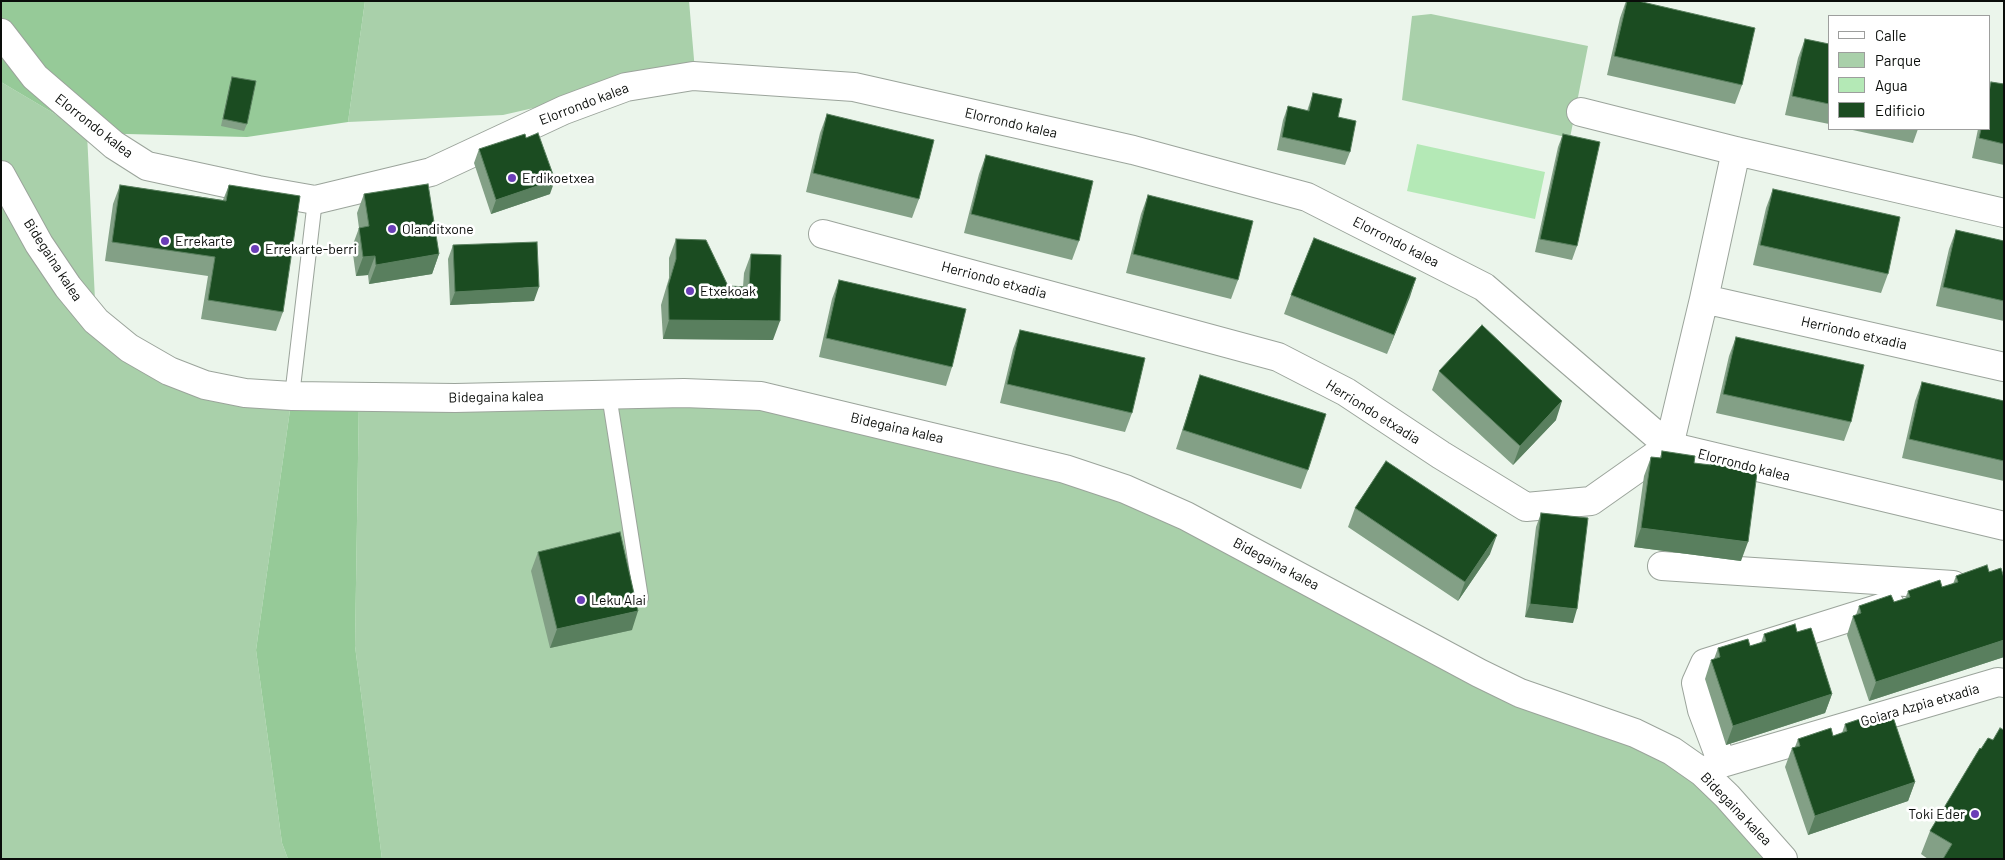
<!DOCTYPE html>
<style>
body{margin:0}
#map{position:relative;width:2005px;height:860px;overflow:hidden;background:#ebf5eb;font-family:Barlow,sans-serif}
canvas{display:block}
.frame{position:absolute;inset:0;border:2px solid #0a0d0a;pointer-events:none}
.legend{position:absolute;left:1828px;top:15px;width:162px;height:115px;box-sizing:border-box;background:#fff;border:1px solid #9d9e9d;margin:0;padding:6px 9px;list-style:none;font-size:15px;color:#0a0d0a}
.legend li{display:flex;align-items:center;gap:10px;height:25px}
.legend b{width:25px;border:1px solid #9d9e9d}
</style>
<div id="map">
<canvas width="2005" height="860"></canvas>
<div class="frame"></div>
<ul class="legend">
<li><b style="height:6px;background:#fff"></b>Calle</li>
<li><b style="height:14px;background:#a9d0aa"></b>Parque</li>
<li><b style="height:14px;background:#b4e9b6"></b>Agua</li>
<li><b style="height:14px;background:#1b4c21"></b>Edificio</li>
</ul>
</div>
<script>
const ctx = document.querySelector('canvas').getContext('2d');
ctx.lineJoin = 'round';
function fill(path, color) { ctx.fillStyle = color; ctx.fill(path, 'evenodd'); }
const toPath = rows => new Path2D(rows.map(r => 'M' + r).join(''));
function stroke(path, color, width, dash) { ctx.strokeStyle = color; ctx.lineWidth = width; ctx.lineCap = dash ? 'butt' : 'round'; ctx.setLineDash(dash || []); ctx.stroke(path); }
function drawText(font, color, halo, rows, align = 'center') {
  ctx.font = font + ' Barlow,sans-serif'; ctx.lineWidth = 5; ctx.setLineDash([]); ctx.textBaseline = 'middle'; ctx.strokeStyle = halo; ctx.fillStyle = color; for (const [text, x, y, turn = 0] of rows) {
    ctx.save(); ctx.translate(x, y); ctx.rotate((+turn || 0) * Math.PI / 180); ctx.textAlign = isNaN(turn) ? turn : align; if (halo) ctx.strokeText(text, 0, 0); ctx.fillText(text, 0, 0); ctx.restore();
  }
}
fill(toPath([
 [365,1,689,1,695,71,503,115,348,122],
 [1431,14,1588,46,1570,138,1402,100,1412,16],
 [1,82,87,133,96,321,129,348,292,396,256,650,282,843,288,859,1,859],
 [684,393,1065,469,1479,673,1672,751,1782,859,382,859,355,646,359,396]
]), '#a9d0aa');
fill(toPath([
 [1,1,365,1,348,122,247,137,87,133,1,82],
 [292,396,359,396,355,646,382,859,288,859,282,843,256,650]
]), '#96ca98');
fill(toPath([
 [1417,144,1545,172,1535,219,1407,191]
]), '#b4e9b6');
const service = toPath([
 [609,395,641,598],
 [292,396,315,200]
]);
const minor = toPath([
 [1,33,35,77,114,145,147,166,258,190,315,200,431,172,564,110,626,87,693,76,854,87,1133,150,1307,197,1484,287,1669,446,2004,526],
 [1581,112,1736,151,2004,213],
 [823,234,1278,357,1346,392,1441,455,1526,507,1591,501,1669,446,1704,299,1736,151],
 [1704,299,2004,367],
 [1662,566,1953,585],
 [1722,763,1702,710,1696,683,1705,663,1890,605],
 [1706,770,1722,763,1998,682,2004,683]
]);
const tertiary = toPath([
 [1,175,39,244,68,287,96,321,129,348,169,371,205,385,245,393,292,396,455,398,684,393,761,396,1065,469,1125,489,1186,516,1479,673,1520,693,1635,733,1672,751,1702,772,1727,796,1783,859]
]);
stroke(service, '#9ba49b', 16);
stroke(minor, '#9ba49b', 30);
stroke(tertiary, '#9ba49b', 30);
stroke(service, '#fff', 14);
stroke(minor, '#fff', 28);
stroke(tertiary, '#fff', 28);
fill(toPath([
 [1626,1,1742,85,1735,104,1607,75,1620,18],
 [1805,39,1829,44,1829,124,1785,115,1798,58],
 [232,77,247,124,244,131,221,126,230,83],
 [1991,82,2004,84,2004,165,1972,158,1978,129,1989,129,1989,88],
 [1313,93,1338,117,1350,152,1345,165,1277,150,1283,120,1288,106,1307,111],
 [827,114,919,199,912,218,806,192,820,133],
 [1848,129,1918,129,1913,143],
 [1563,134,1577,246,1572,260,1535,252,1558,147],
 [479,149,550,194,491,214,474,163],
 [986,155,1079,241,1072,260,964,233,979,174],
 [120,185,223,200,229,185,283,312,276,331,201,319,208,276,105,261,113,204],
 [1773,189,1888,274,1881,293,1753,265,1766,208],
 [364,194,439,254,432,274,369,284,368,275,356,276,352,247,359,228,357,213],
 [1148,195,1238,280,1231,299,1126,273,1141,214],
 [1956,230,2004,241,2004,321,1936,306,1949,249],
 [676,239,728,286,743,287,744,273,751,254,773,340,663,339,661,305,669,278,669,258],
 [453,245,534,301,450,305,448,259],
 [1416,278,1387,354,1284,314,1291,295],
 [839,280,952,367,946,386,819,357,832,299],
 [1020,330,1132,413,1125,432,1000,403,1013,349],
 [1736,337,1851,422,1844,441,1716,413,1729,356],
 [1439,371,1556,420,1513,465,1432,390],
 [1200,375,1308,470,1301,489,1176,449,1194,394],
 [1922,382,2004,401,2004,481,1902,458,1915,401],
 [1662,451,1694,463,1710,465,1712,459,1743,471,1741,561,1634,547,1644,476,1651,457,1660,458],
 [1355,508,1490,554,1458,601,1348,527],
 [1541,513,1573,623,1525,617,1536,527],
 [538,552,632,630,550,648,531,571],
 [1989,572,2004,578,2004,657,1869,701,1847,635,1853,616,1856,615,1859,606,1894,602,1905,599,1908,591,1942,587,1953,584,1956,576],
 [1797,632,1832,694,1825,713,1726,745,1705,679,1711,660,1714,659,1718,648,1750,646,1761,643,1764,634],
 [1878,722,1915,782,1908,801,1808,835,1785,767,1792,748,1795,747,1798,739,1833,736,1842,733,1845,724],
 [1993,740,2004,859,1928,859,1921,854,1930,831,1981,749]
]), '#83a086');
fill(toPath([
 [555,180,550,194,491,214,496,200],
 [439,254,432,274,369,284,376,265],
 [375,256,368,275,356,276,363,257],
 [1416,278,1410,297,1387,354,1394,335],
 [539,287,534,301,450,305,455,292],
 [669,320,780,321,773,340,663,339],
 [1562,401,1556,420,1513,465,1520,446],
 [1641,528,1748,542,1741,561,1634,547],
 [1497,535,1490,554,1458,601,1465,582],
 [1530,604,1577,609,1573,623,1525,617],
 [638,611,632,630,550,648,557,629],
 [2004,640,2004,657,1869,701,1876,682],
 [1832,694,1825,713,1726,745,1733,726],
 [1915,782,1908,801,1808,835,1815,816]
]), '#597f5e');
const building = toPath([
 [1627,1,1638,1,1755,28,1742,85,1614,56,1627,1],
 [1805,39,1829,44,1829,104,1792,96,1805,39],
 [232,77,256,81,247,124,223,119,232,77],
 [1991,82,2004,84,2004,144,1979,138,1981,129,1989,129,1989,92,1991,82],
 [1313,93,1342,99,1338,117,1356,121,1350,152,1282,137,1288,106,1309,111,1313,93],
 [827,114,934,140,919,199,813,173,827,114],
 [538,133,555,180,496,200,479,149,525,134,526,138,538,133],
 [1563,134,1600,142,1577,246,1540,239,1563,134],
 [986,155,1093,181,1079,241,971,214,986,155],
 [428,184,439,254,376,265,375,256,363,257,359,228,369,226,364,194,428,184],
 [120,185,226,201,229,185,300,196,283,312,208,300,215,257,112,242,120,185],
 [1773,189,1900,217,1888,274,1760,245,1773,189],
 [1148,195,1253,221,1238,280,1133,254,1148,195],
 [1956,230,2004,241,2004,301,1943,287,1956,230],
 [1314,238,1416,278,1394,335,1291,295,1314,238],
 [676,239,706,240,728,286,749,287,751,254,781,255,780,321,669,320,668,286,676,259,676,239],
 [537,242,539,287,455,292,453,245,537,242],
 [839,280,966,309,952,367,826,338,839,280],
 [1482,325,1562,401,1520,446,1439,371,1482,325],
 [1020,330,1145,358,1132,413,1007,384,1020,330],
 [1736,337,1864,365,1851,422,1723,394,1736,337],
 [1200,375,1326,414,1308,470,1183,430,1200,375],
 [1922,382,2004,401,2004,461,1909,439,1922,382],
 [1662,451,1695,456,1694,463,1711,465,1712,459,1744,463,1743,471,1757,473,1748,542,1641,528,1651,457,1661,458,1662,451],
 [1386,461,1497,535,1465,582,1355,508,1386,461],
 [1541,513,1588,518,1577,609,1530,604,1541,513],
 [620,532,638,611,557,629,538,552,620,532],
 [1987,565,1989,572,2001,568,2004,578,2004,640,1876,682,1853,616,1861,613,1859,606,1891,595,1894,602,1910,597,1908,591,1940,580,1942,587,1958,582,1956,576,1987,565],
 [1795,624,1797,632,1811,628,1832,694,1733,726,1711,660,1720,657,1718,648,1748,639,1750,646,1766,641,1764,634,1795,624],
 [1875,714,1878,722,1893,717,1915,782,1815,816,1792,748,1800,746,1798,739,1831,728,1833,736,1847,731,1845,724,1875,714],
 [2000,728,2004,730,2004,859,1943,859,1952,844,1930,831,1980,748,1981,749,1988,738,1993,740,2000,728]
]);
fill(building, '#1b4c21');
stroke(building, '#597f5e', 1);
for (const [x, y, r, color] of [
 [512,178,5,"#6a3eb6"],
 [392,229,5,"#6a3eb6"],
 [165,241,5,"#6a3eb6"],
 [255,249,5,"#6a3eb6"],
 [690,291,5,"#6a3eb6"],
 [581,600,5,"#6a3eb6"],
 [1975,814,5,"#6a3eb6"]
]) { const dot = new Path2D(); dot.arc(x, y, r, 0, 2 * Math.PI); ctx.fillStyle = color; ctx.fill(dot); stroke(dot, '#fff', 2); }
drawText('14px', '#0a0d0a', '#fff', [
 ["Elorrondo kalea",584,104,-21],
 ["Elorrondo kalea",1011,123,13],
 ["Elorrondo kalea",94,126,38],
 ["Elorrondo kalea",1396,242,27],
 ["Bidegaina kalea",53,260,57],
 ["Herriondo etxadia",994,280,15],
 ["Herriondo etxadia",1854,333,13],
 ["Bidegaina kalea",496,397,-1],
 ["Herriondo etxadia",1373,412,32],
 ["Bidegaina kalea",897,428,13],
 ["Elorrondo kalea",1744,465,14],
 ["Bidegaina kalea",1276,564,28],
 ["Goiara Azpia etxadia",1920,705,-16],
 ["Bidegaina kalea",1736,809,46]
]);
drawText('14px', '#0a0d0a', '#fff', [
 ["Erdikoetxea",522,178],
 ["Olanditxone",402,229],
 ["Errekarte",175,241],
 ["Errekarte-berri",265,249],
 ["Etxekoak",700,291],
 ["Leku Alai",591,600],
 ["Toki Eder",1965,814,"right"]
], 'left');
</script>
